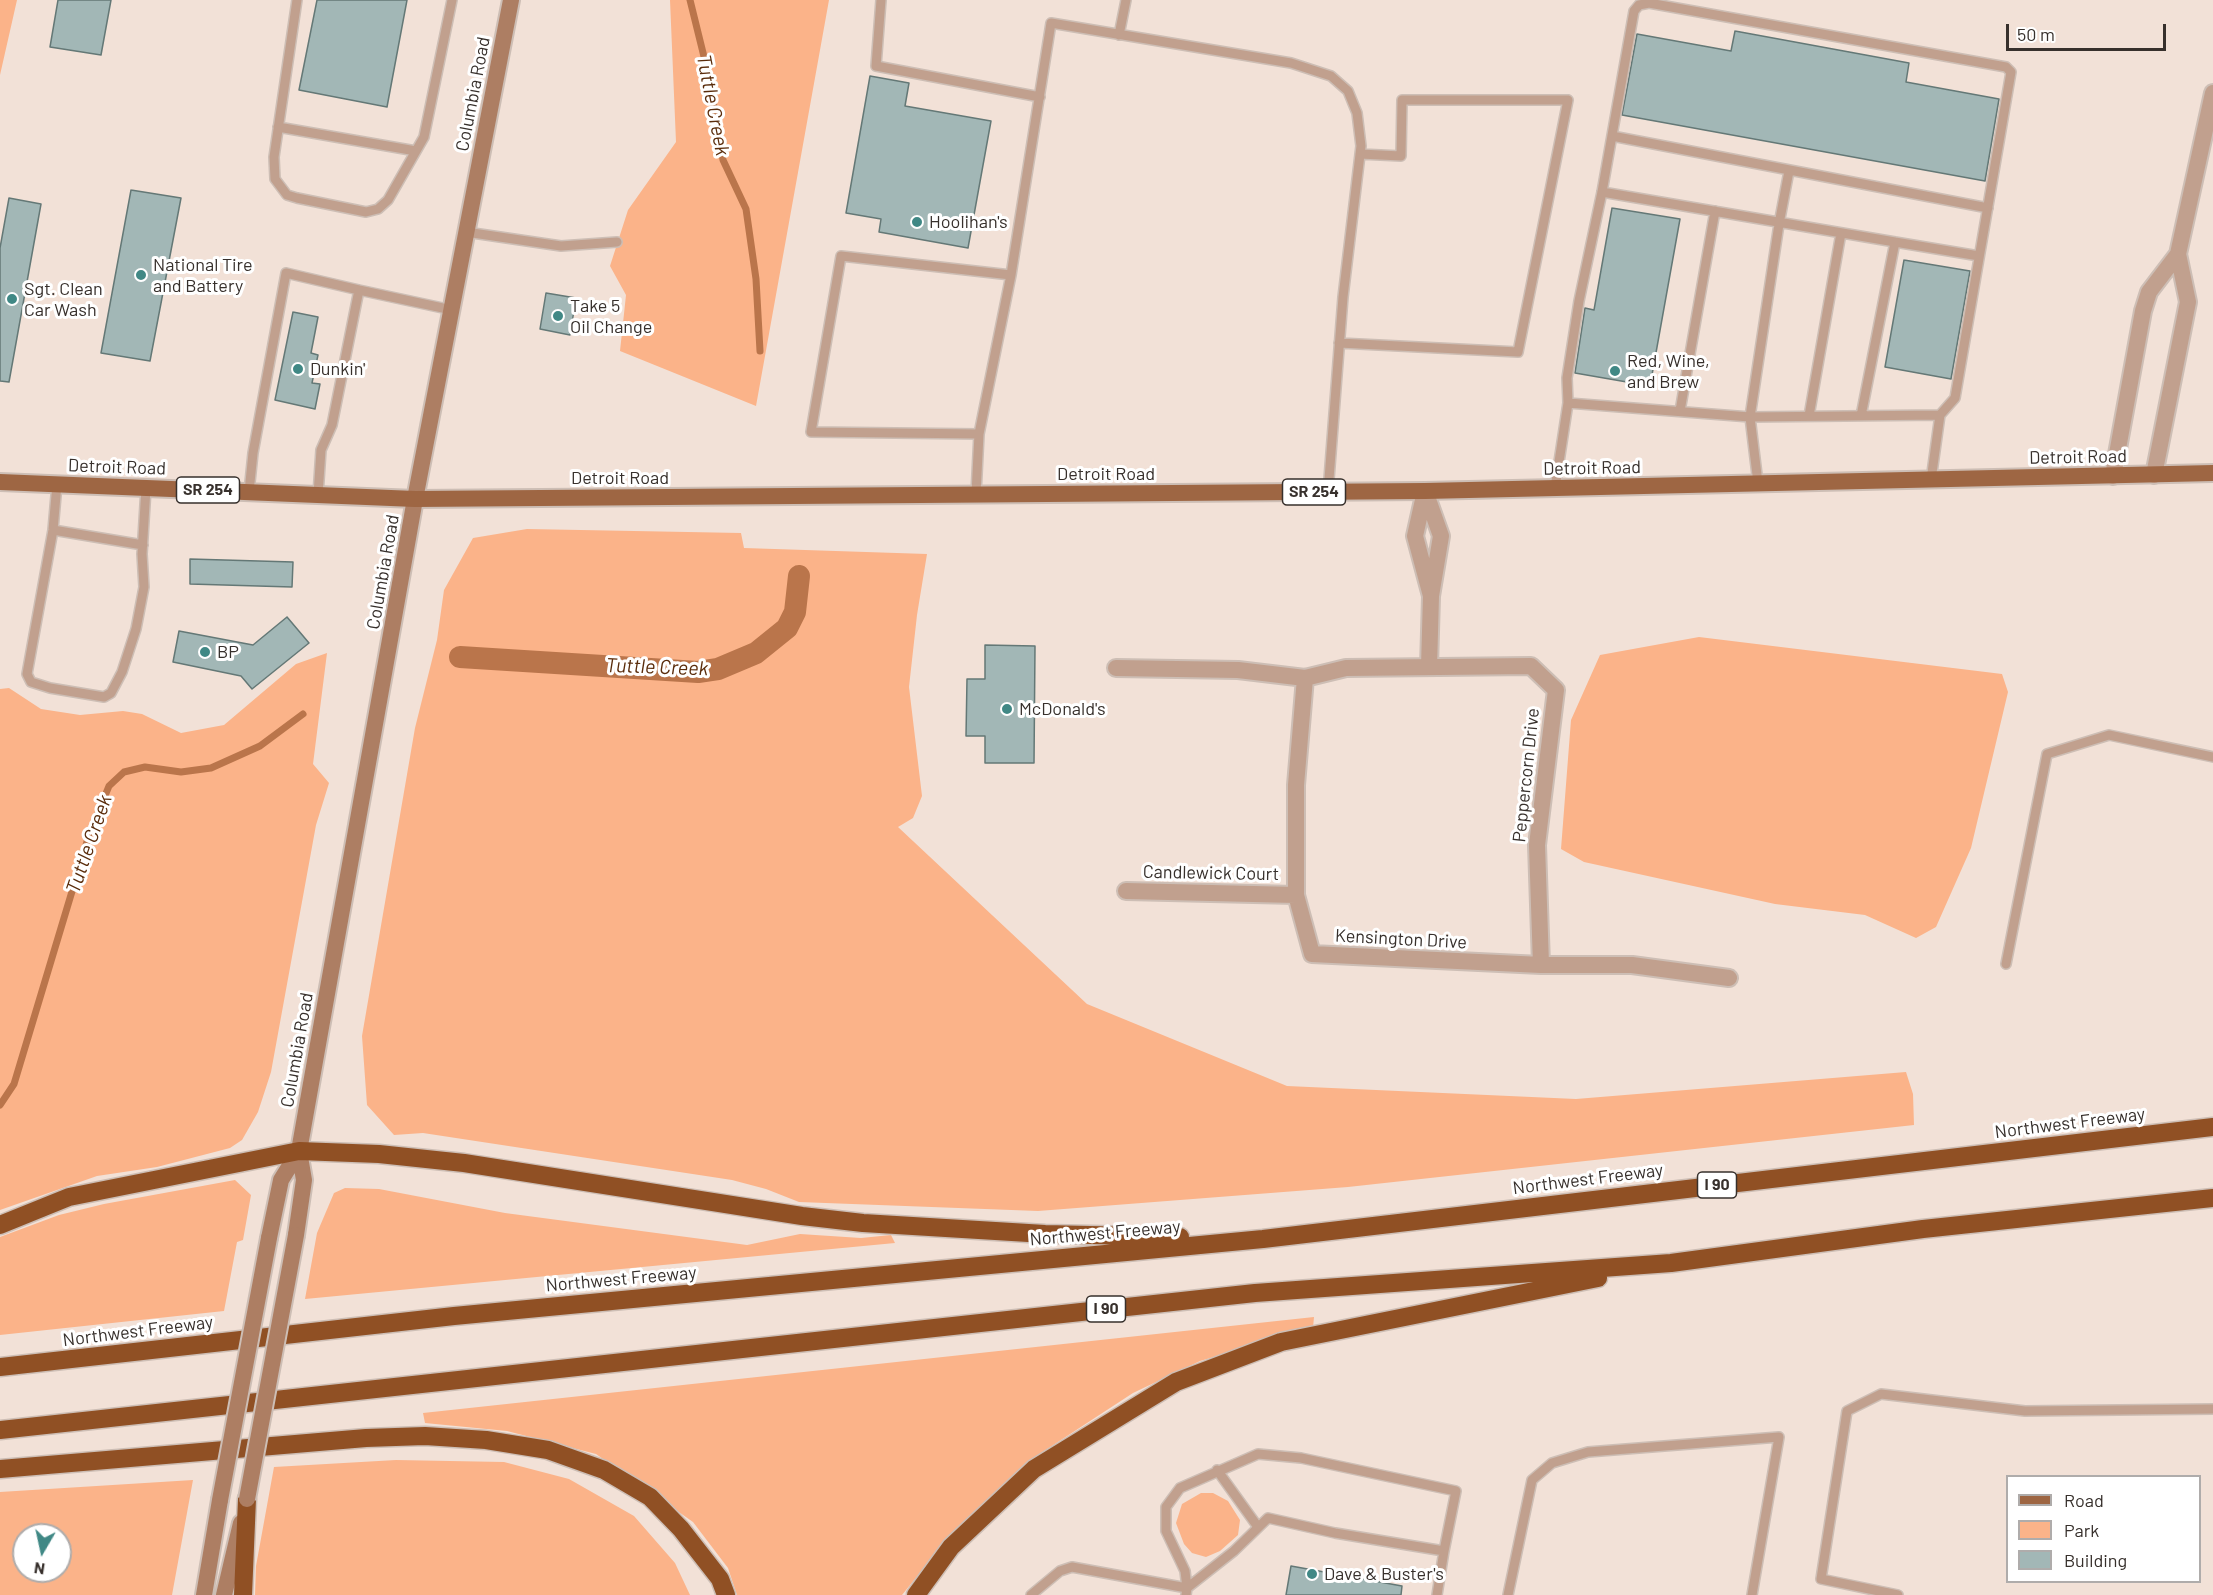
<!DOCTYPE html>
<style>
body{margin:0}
#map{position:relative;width:2213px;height:1595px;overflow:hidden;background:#f2e1d7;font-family:Barlow,sans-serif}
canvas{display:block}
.legend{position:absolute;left:2006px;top:1475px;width:195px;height:108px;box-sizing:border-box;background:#fff;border:2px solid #afacab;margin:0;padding:8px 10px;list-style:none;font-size:18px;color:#37302c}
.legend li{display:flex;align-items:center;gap:12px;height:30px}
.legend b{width:30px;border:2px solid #afacab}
.north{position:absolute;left:12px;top:1523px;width:60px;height:60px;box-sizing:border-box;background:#fff;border:2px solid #afacab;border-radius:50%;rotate:189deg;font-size:16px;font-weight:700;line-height:24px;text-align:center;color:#37302c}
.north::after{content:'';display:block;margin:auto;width:21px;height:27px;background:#408885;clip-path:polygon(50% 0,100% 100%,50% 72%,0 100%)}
.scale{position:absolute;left:2006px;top:24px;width:160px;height:27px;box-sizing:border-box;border:3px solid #37302c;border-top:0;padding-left:8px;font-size:18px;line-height:21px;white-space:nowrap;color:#37302c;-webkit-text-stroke:4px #fff;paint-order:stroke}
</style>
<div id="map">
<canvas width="2213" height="1595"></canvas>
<ul class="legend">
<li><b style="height:8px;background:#9e6643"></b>Road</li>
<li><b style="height:16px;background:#fbb389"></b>Park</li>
<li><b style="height:16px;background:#a2b7b6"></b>Building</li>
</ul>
<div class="north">N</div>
<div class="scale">50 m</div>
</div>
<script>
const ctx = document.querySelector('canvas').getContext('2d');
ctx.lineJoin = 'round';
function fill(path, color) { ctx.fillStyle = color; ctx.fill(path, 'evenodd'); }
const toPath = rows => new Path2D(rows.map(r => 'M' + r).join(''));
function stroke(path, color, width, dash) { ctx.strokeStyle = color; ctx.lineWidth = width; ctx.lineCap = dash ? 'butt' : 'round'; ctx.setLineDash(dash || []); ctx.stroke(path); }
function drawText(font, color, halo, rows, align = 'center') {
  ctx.font = font + ' Barlow,sans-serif'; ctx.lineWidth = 6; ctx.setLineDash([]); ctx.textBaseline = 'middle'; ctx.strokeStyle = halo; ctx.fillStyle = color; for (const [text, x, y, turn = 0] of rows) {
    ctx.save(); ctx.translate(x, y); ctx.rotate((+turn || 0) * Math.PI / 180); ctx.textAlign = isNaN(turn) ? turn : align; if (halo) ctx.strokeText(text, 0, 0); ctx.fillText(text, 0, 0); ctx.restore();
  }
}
fill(toPath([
 [0,0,17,0,0,75],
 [670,0,829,0,756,406,620,351,626,295,610,266,628,210,676,142],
 [527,529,741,533,744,548,927,554,917,615,909,687,922,796,913,818,898,827,1087,1004,1287,1086,1576,1099,1906,1072,1913,1094,1914,1125,1348,1187,1038,1211,799,1202,766,1189,732,1180,423,1133,394,1135,367,1105,362,1036,415,728,437,640,444,590,473,538],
 [1699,637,2002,674,2008,692,1971,848,1936,927,1916,938,1865,915,1775,904,1584,862,1561,849,1571,720,1600,655],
 [327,653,313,764,329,783,316,825,271,1072,258,1112,242,1140,230,1148,157,1167,97,1176,0,1210,0,689,9,688,41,709,80,715,123,711,142,714,181,733,224,725,296,664],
 [235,1180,251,1195,243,1240,237,1242,224,1311,0,1335,0,1237,59,1215,104,1204],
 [345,1188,379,1189,505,1213,747,1245,800,1234,861,1238,891,1235,895,1243,305,1299,317,1233,334,1193],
 [1314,1317,1313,1328,1200,1361,1133,1393,1041,1453,947,1539,902,1595,737,1595,728,1568,693,1522,596,1454,507,1431,425,1423,423,1413],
 [396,1460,504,1462,569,1479,634,1516,675,1563,690,1595,255,1595,256,1566,274,1467],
 [193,1480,172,1595,0,1595,0,1492],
 [24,1535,60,1535,60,1571,24,1571],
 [1201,1493,1213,1493,1228,1501,1240,1520,1238,1535,1220,1551,1206,1557,1192,1553,1184,1544,1176,1523,1182,1504]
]), '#fbb389');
stroke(toPath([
 [690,0,709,77,723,160,746,209,756,279,760,351],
 [0,1105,14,1084,89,835,109,786,124,772,145,767,181,772,211,768,260,746,303,714]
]), '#ba754b', 7);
stroke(toPath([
 [460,657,698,672,718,669,756,653,787,628,795,612,799,576]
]), '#ba754b', 22);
const building = toPath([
 [58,0,111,0,101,55,50,47,58,0],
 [317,0,407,0,387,107,299,90,317,0],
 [1735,31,1909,63,1906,82,1999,99,1985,181,1622,115,1637,34,1731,51,1735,31],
 [870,76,909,83,905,106,991,121,968,248,879,232,881,219,846,213,870,76],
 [131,190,181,198,150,361,101,353,131,190],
 [9,198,41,204,9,382,0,381,0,248,9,198],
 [1612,208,1680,219,1650,386,1575,373,1585,308,1594,310,1612,208],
 [1904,260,1970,271,1951,379,1885,367,1904,260],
 [546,293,576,298,570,335,540,329,546,293],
 [293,312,318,317,311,353,318,355,312,383,320,384,315,409,275,400,293,312],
 [190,559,293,562,292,587,190,584,190,559],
 [287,617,309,643,252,689,241,676,173,662,179,631,253,645,287,617],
 [985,645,1035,646,1034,763,985,763,985,736,966,736,967,679,985,679,985,645],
 [1291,1566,1402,1586,1401,1595,1286,1595,1291,1566]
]);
fill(building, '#a2b7b6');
stroke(building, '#647876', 1.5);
const service = toPath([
 [297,0,274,157,275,179,287,195,297,198,366,212,378,209,388,200,424,137,452,0],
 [881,0,876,66,1040,97],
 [1119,35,1126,0],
 [278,127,416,151],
 [1612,136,1988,208],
 [1789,171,1779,224,1750,417,1940,415],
 [1602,192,1895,242,1861,416],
 [466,232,561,246,617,242],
 [1895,242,1979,256],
 [1339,343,1518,352,1568,100,1402,100,1401,156,1360,154],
 [1568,403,1750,417,1758,483],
 [1680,411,1715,211],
 [1809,416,1841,233],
 [979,434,811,432,841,256,1011,275],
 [57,484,53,530,27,674,31,682,50,688,104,697,111,693,122,672,136,629,144,587,142,554,146,488],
 [1555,488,1568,403,1567,378,1579,301,1602,192,1634,11,1639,5,1649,3,2006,67,2011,72,1955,398,1940,415,1931,480],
 [249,492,253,453,286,273,359,290],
 [976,494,979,434,1011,275,1051,23,1291,63,1331,76,1348,91,1357,113,1361,146,1343,297,1328,492],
 [318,495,321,450,332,425,359,290,452,310],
 [53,530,143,545],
 [2006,964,2047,754,2109,735,2213,757],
 [1217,1470,1258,1527],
 [1031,1595,1060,1571,1072,1567,1187,1588,1185,1571,1166,1531,1166,1507,1180,1488,1258,1454,1301,1458,1456,1491,1444,1551],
 [1186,1595,1187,1588,1234,1551,1268,1518,1335,1533,1444,1551,1437,1595],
 [1508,1595,1532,1480,1552,1463,1588,1452,1779,1437,1752,1595],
 [1898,1595,1821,1579,1847,1411,1881,1394,2025,1411,2213,1409]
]);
const minor = toPath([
 [2154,475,2188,302,2178,254,2213,93],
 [2113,476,2143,311,2149,292,2178,254],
 [1429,667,1431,596,1441,536,1425,491,1415,536,1431,596],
 [1116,668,1238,670,1305,678,1346,668,1531,666,1556,690,1537,845,1541,965],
 [1305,678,1296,785,1296,895,1312,954,1541,965,1632,965,1729,978],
 [1126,891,1296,895]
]);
const secondary = toPath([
 [296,1235,304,1180,299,1151,415,499,511,0],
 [269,1238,281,1180,299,1151],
 [204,1595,220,1500],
 [224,1595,241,1523]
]);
const primary = toPath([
 [0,482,415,499,1425,491,2213,473]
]);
const motorway = toPath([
 [0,1225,69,1197,299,1151,379,1154,464,1163,802,1216,863,1223,1045,1234,1180,1237],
 [0,1367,454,1316,1263,1239,2213,1127],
 [0,1430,1255,1293,1671,1263,1923,1229,2213,1198],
 [0,1469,366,1438,425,1436,486,1440,548,1450,604,1470,650,1497,681,1529,720,1579,726,1595],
 [243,1595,247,1499],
 [916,1595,951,1547,1034,1469,1176,1382,1281,1342,1598,1278]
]);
stroke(service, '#cdbeb5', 12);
stroke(minor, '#cdbeb5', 20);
stroke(secondary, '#cdbeb5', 20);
stroke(primary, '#cdbeb5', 20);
stroke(motorway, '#cdbeb5', 21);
stroke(service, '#c1a08e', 9);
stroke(minor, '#c1a08e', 16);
stroke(secondary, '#ad7e63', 16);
stroke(primary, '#9e6643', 16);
stroke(motorway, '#905024', 18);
const secondaryBridge = toPath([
 [247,1499,296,1235],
 [220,1500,269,1238]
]);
stroke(secondaryBridge, '#cdbeb5', 20, []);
stroke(secondaryBridge, '#ad7e63', 16);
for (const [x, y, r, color] of [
 [917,222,6,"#408885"],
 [141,275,6,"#408885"],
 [12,299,6,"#408885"],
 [558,316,6,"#408885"],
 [298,369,6,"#408885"],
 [1615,371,6,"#408885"],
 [205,652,6,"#408885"],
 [1007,709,6,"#408885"],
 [1312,1574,6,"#408885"]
]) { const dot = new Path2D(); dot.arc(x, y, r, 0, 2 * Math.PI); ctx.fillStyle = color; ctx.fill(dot); stroke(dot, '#fff', 2); }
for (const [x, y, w] of [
 [208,490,63],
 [1314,492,63],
 [1717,1185,39],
 [1106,1309,39]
]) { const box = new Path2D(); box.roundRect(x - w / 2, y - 13, w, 26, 4.5); ctx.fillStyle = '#fff'; ctx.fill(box); stroke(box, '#37302c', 1.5); }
drawText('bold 16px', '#37302c', null, [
 ["SR 254",208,490],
 ["SR 254",1314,492],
 ["I 90",1717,1185],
 ["I 90",1106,1309]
]);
drawText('18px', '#37302c', '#fff', [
 ["Columbia Road",473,94,-79],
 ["Detroit Road",2078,457,-1],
 ["Detroit Road",117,467,2],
 ["Detroit Road",1592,468,-1],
 ["Detroit Road",1106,474],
 ["Detroit Road",620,478],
 ["Columbia Road",383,572,-80],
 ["Peppercorn Drive",1526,775,-84],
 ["Candlewick Court",1211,873,1],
 ["Kensington Drive",1401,939,3],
 ["Columbia Road",297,1050,-80],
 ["Northwest Freeway",2070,1123,-7],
 ["Northwest Freeway",1588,1179,-7],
 ["Northwest Freeway",1105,1233,-5],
 ["Northwest Freeway",621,1279,-5],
 ["Northwest Freeway",138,1331,-7]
]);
drawText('18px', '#37302c', '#fff', [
 ["Hoolihan's",929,222],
 ["National Tire",153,265],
 ["and Battery",153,286],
 ["Sgt. Clean",24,289],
 ["Car Wash",24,310],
 ["Take 5",570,306],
 ["Oil Change",570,327],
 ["Red, Wine,",1627,361],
 ["and Brew",1627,382],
 ["Dunkin'",310,369],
 ["BP",217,652],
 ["McDonald's",1019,709],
 ["Dave & Buster's",1324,1574]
], 'left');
drawText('italic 20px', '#5a2c0b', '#fff', [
 ["Tuttle Creek",713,105,79],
 ["Tuttle Creek",657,667,2],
 ["Tuttle Creek",89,844,-71]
]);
</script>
